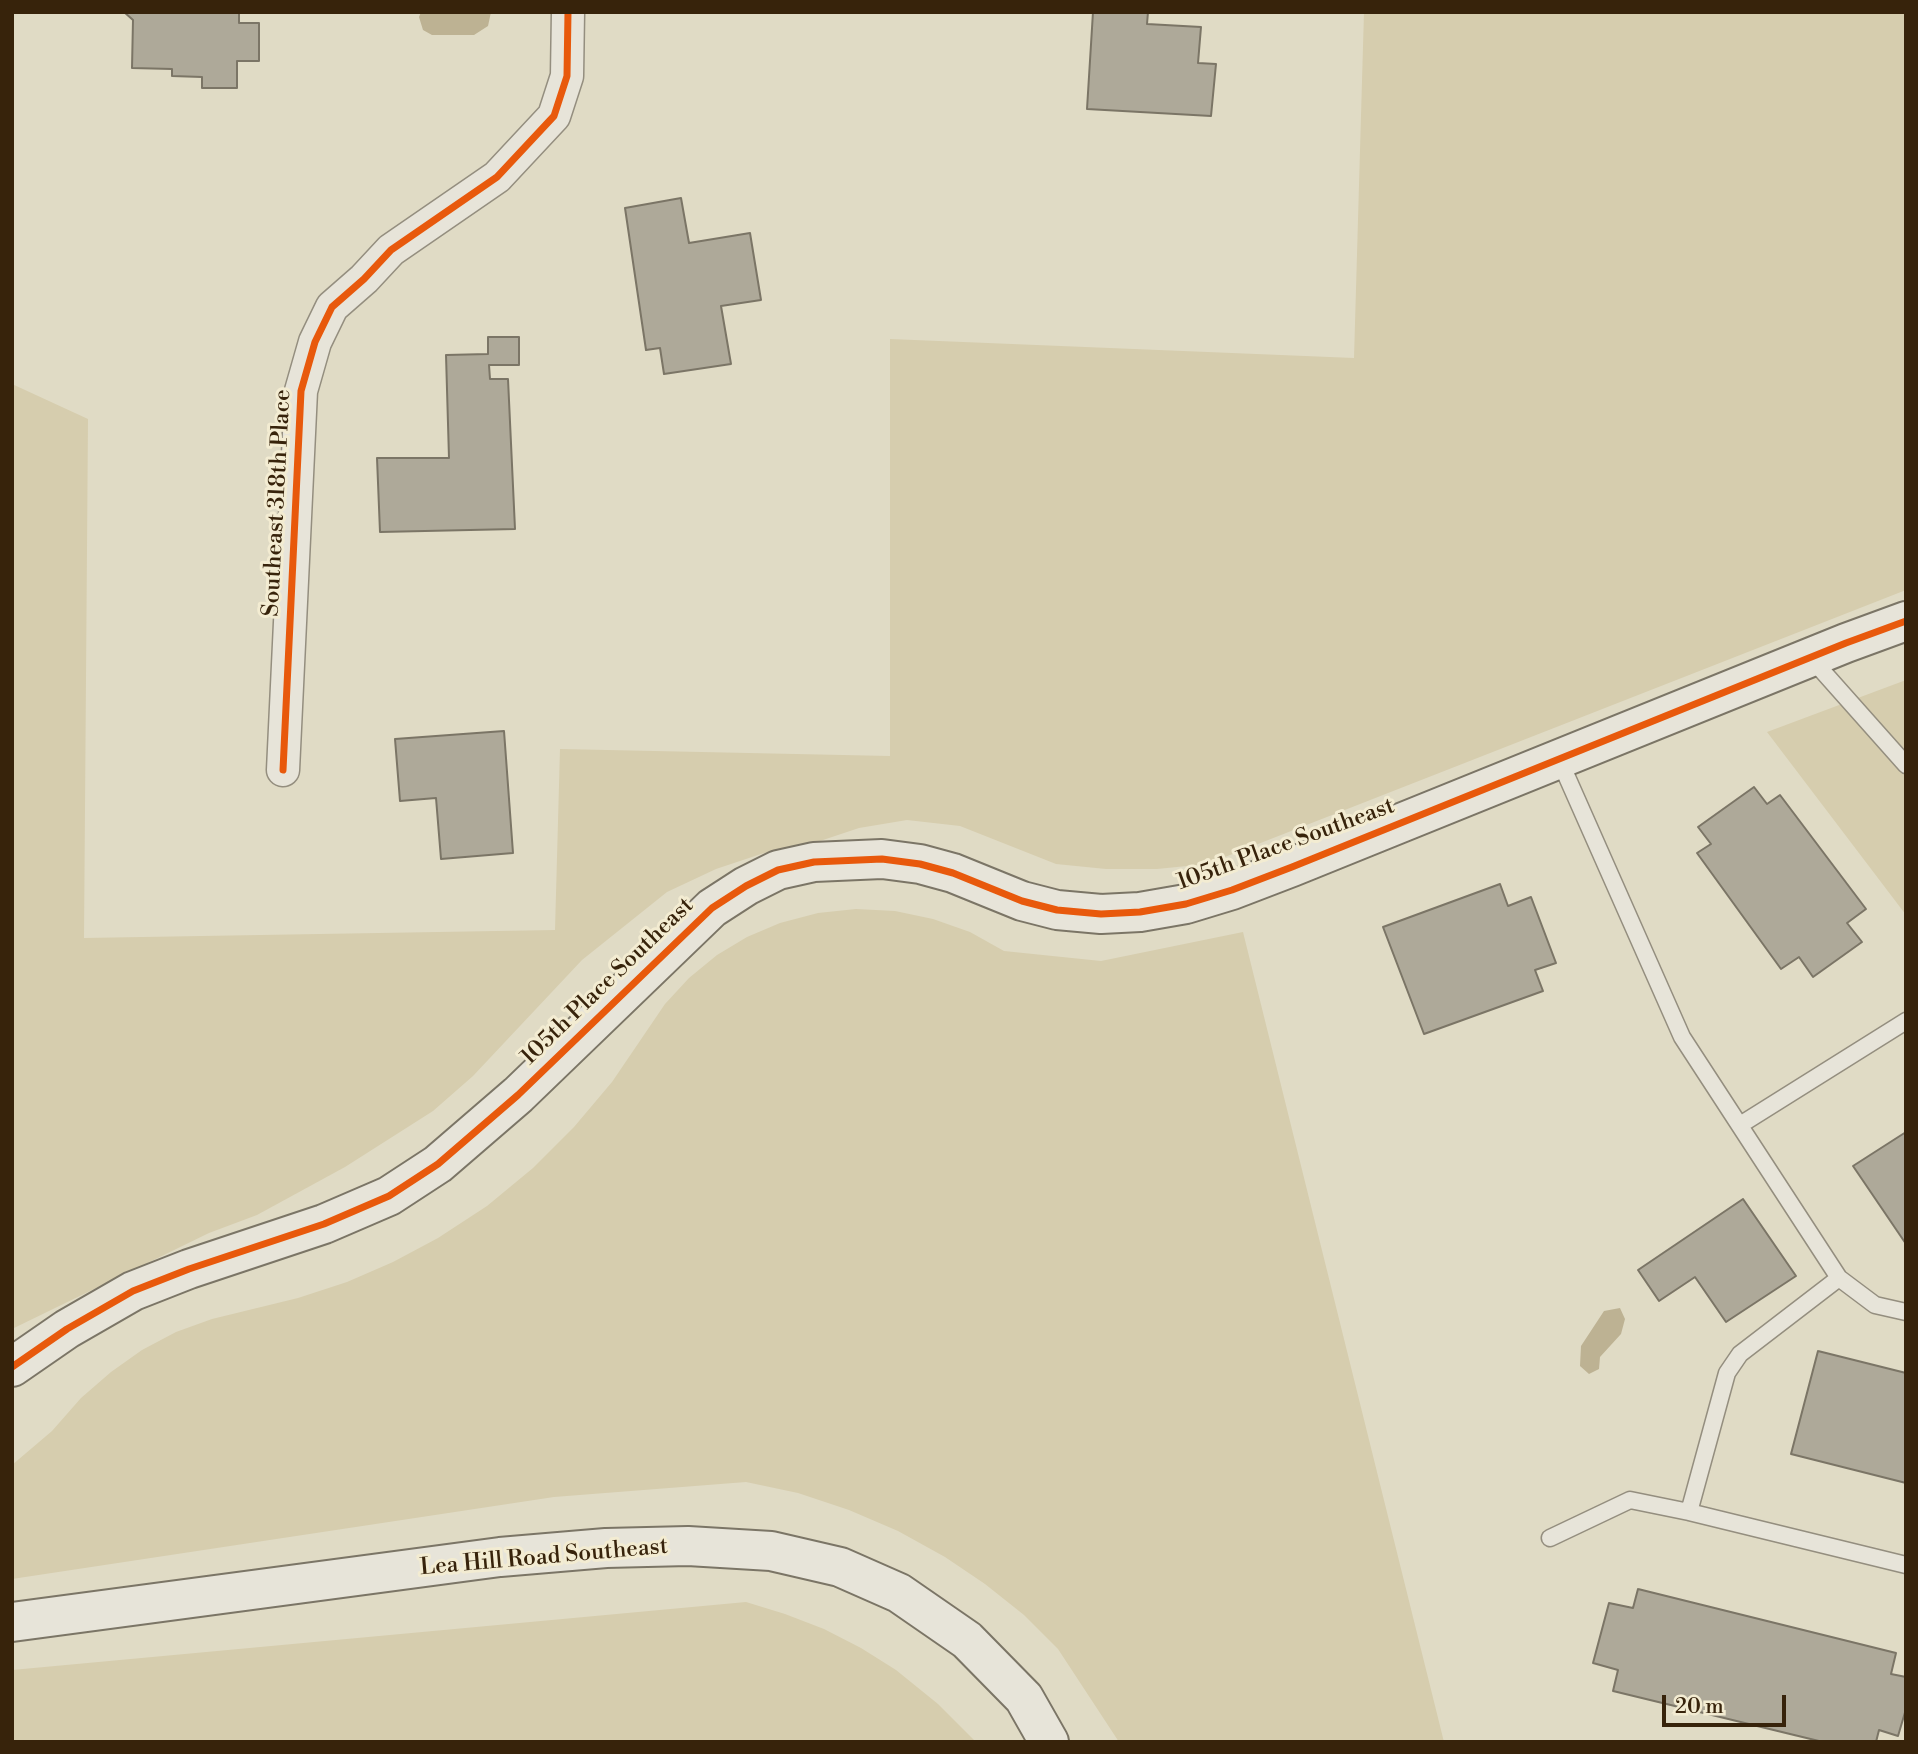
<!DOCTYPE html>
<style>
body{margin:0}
#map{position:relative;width:1918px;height:1754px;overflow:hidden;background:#e0dbc5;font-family:"Libre Bodoni",serif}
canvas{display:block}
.frame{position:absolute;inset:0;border:14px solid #37230b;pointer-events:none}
.scale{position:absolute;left:1662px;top:1695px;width:124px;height:32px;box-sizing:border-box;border:4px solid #37230b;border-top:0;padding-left:9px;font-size:21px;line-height:24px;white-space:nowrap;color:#37230b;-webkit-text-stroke:5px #f3ecd2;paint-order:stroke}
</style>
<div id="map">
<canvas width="1918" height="1754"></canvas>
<div class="frame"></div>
<div class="scale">20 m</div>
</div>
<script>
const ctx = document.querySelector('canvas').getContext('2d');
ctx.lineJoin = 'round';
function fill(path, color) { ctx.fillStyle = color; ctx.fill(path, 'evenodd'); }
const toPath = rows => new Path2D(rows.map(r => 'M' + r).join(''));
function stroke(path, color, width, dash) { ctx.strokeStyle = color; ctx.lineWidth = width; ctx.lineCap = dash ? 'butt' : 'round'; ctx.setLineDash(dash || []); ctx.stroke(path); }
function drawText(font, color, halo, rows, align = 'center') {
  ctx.font = font + ' "Libre Bodoni",serif'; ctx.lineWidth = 6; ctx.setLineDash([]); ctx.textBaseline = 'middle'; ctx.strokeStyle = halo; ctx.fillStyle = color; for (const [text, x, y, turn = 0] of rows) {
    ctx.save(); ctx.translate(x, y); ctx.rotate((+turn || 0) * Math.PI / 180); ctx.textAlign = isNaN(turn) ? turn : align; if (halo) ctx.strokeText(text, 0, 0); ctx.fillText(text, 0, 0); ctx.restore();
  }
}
fill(toPath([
 [1364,12,1906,12,1906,590,1207,864,1157,869,1106,869,1056,864,960,826,907,820,859,828,811,844,764,853,716,869,667,892,582,960,473,1076,433,1111,345,1167,257,1215,209,1233,12,1329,12,384,88,419,84,938,555,930,560,749,890,756,890,339,1354,358],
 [1906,680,1906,915,1767,732],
 [856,909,895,911,933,919,970,932,1004,951,1101,961,1243,932,1444,1742,1119,1742,1058,1649,1024,1615,985,1584,945,1557,898,1531,849,1510,798,1493,746,1482,554,1497,12,1579,12,1465,52,1431,81,1398,111,1372,142,1350,176,1332,212,1319,298,1298,347,1282,393,1262,438,1238,487,1206,533,1168,574,1127,612,1082,665,1004,689,978,717,955,747,937,780,923,818,913],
 [746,1602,785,1614,824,1629,861,1648,896,1670,938,1704,976,1742,12,1742,12,1670]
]), '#d6cdae');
fill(toPath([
 [421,12,491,12,488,26,474,35,432,35,423,30,419,17],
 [1620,1308,1625,1319,1621,1334,1600,1357,1599,1369,1589,1374,1580,1366,1581,1346,1604,1311]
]), '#bdb293');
const building = toPath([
 [124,12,239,12,239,23,259,23,259,61,237,61,237,88,202,88,202,77,172,76,172,69,132,68,133,20,124,12],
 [1093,12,1148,12,1147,24,1201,27,1198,63,1216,64,1211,116,1087,109,1093,12],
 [681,198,689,243,750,233,761,300,721,306,731,364,664,374,660,348,646,350,625,208,681,198],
 [488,337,519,337,519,365,489,365,490,379,508,379,515,529,380,532,377,458,449,458,446,355,488,354,488,337],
 [504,731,513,853,441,859,436,798,400,801,395,739,504,731],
 [1754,787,1767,804,1780,795,1866,909,1847,923,1862,942,1813,977,1799,957,1781,969,1697,853,1711,844,1698,827,1754,787],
 [1500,884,1508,906,1531,897,1556,963,1535,970,1543,991,1424,1034,1383,927,1500,884],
 [1906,1132,1906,1244,1853,1166,1906,1132],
 [1743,1199,1796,1276,1726,1322,1695,1277,1659,1301,1638,1270,1743,1199],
 [1818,1351,1906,1373,1906,1483,1791,1454,1818,1351],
 [1638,1589,1896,1653,1891,1674,1906,1677,1906,1709,1898,1736,1879,1730,1876,1742,1823,1742,1613,1691,1618,1670,1593,1663,1609,1603,1633,1608,1638,1589]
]);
fill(building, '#aea999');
stroke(building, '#7b7566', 2);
const lane = toPath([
 [1810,657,1906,765],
 [1559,759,1682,1037,1839,1278,1875,1305,1906,1312],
 [1740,1125,1906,1021],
 [1839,1278,1740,1354,1727,1373,1689,1512,1906,1565],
 [1550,1538,1630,1500,1689,1512]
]);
const street = toPath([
 [283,770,301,391,315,342,332,307,364,279,391,250,497,177,554,116,567,76,568,12]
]);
const secondary = toPath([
 [12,1367,67,1329,133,1291,189,1269,324,1224,389,1196,438,1164,518,1095,712,908,746,886,778,870,814,862,882,859,920,864,953,873,1022,901,1057,910,1101,914,1140,912,1186,904,1232,890,1292,867,1846,643,1906,621],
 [12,1622,500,1557,606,1548,688,1546,771,1551,840,1567,899,1593,967,1640,1024,1698,1049,1742]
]);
stroke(lane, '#948e7f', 19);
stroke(street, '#948e7f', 35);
stroke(secondary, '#7b7566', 42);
stroke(lane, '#e7e4d9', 16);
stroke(street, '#e7e4d9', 32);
stroke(secondary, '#e7e4d9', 38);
stroke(toPath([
 [283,770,301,391,315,342,332,307,364,279,391,250,497,177,554,116,567,76,568,12],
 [12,1367,67,1329,133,1291,189,1269,324,1224,389,1196,438,1164,518,1095,712,908,746,886,778,870,814,862,882,859,920,864,953,873,1022,901,1057,910,1101,914,1140,912,1186,904,1232,890,1292,867,1846,643,1906,621]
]), '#e8590c', 7);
drawText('23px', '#37230b', '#f3ecd2', [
 ["Southeast 318th Place",278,503,-87],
 ["105th Place Southeast",1286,845,-20],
 ["105th Place Southeast",608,982,-44],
 ["Lea Hill Road Southeast",544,1558,-5]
]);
</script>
